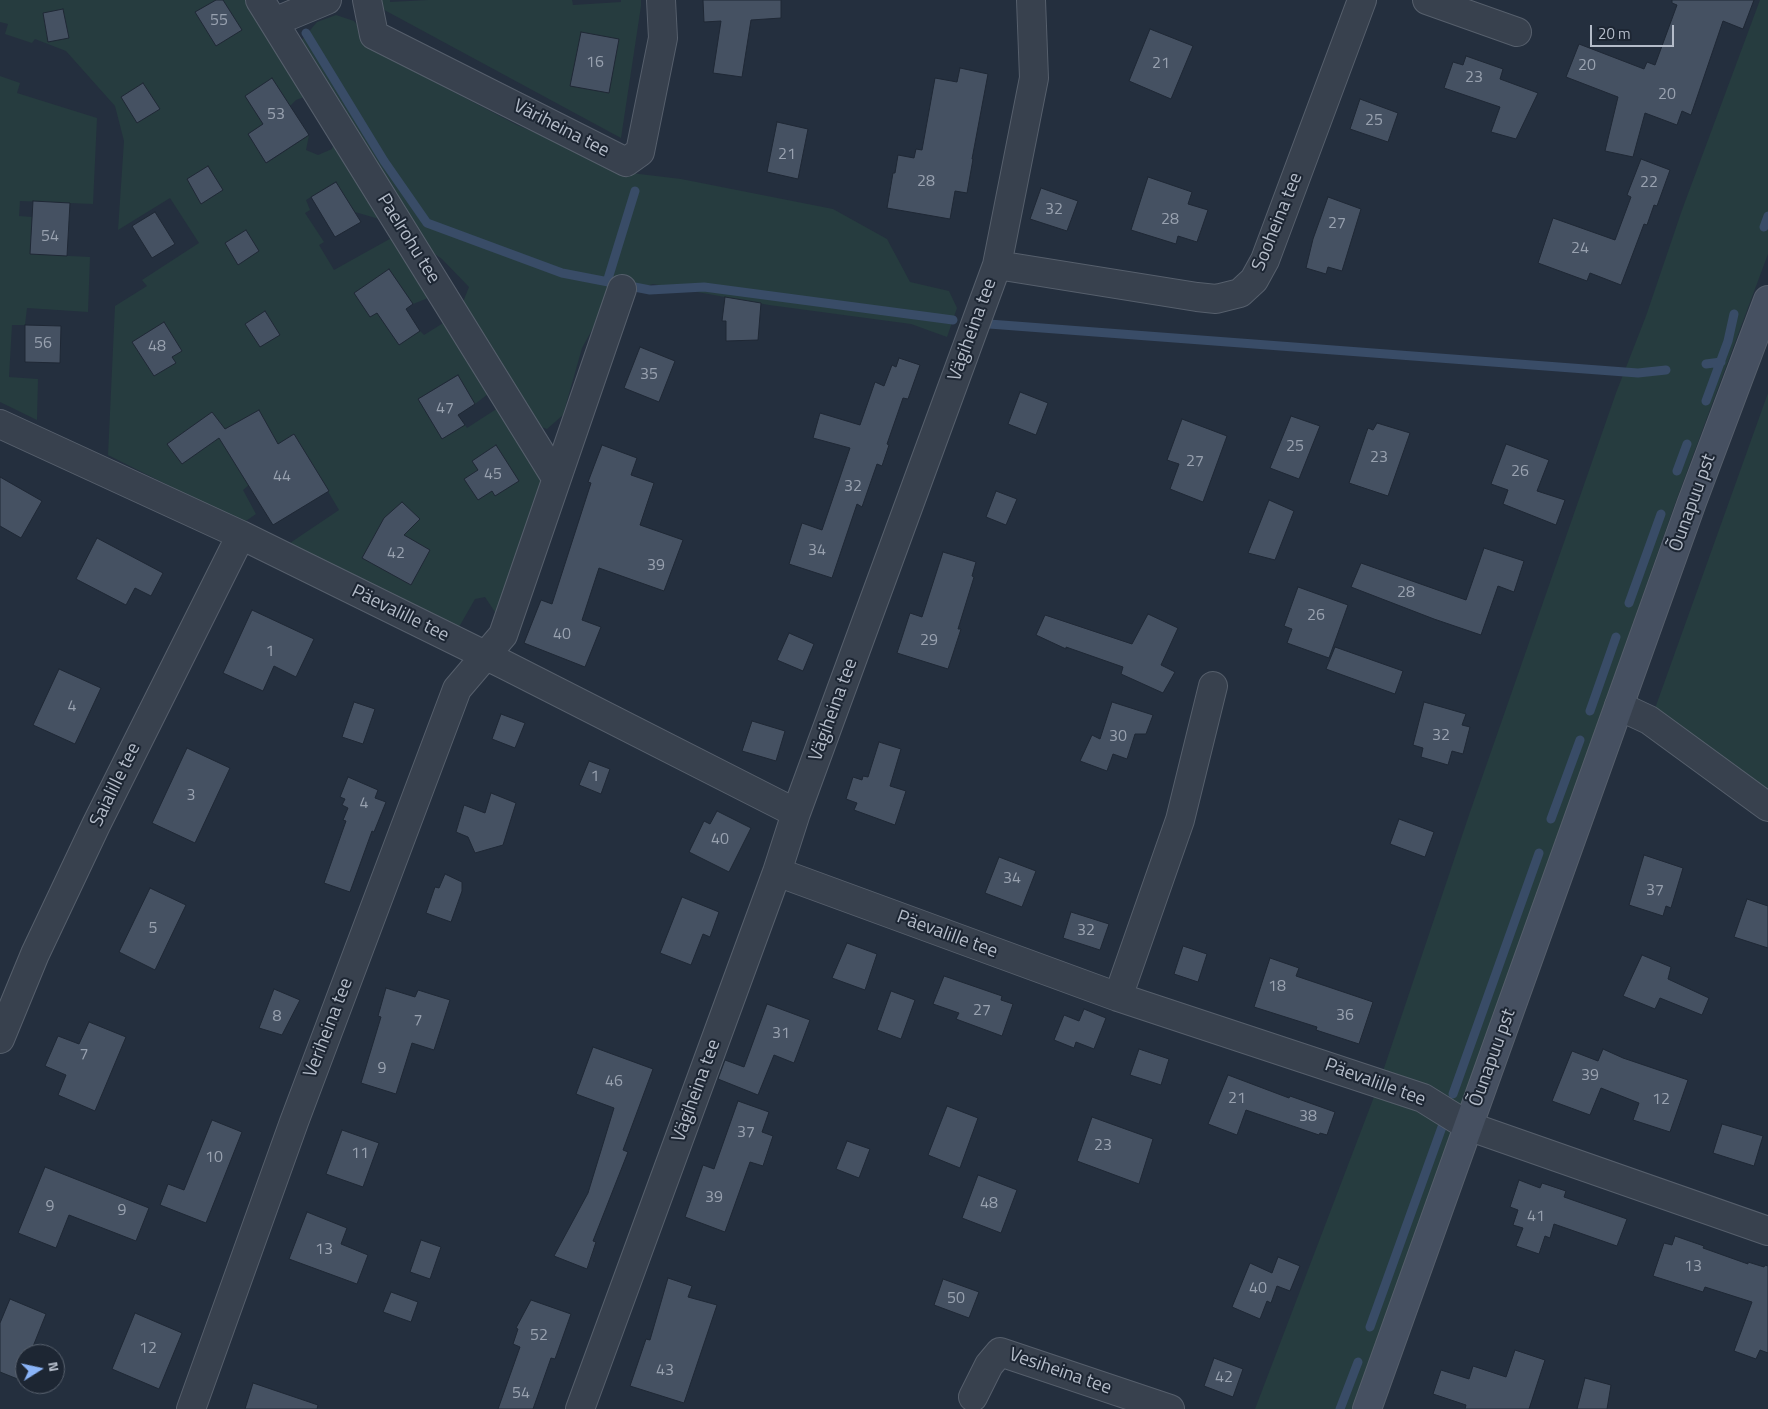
<!DOCTYPE html>
<meta charset="utf-8">
<style>
body{margin:0}
#map{position:relative;width:1768px;height:1409px;overflow:hidden;background:#242f3e;font-family:"Titillium Web",sans-serif}
canvas{display:block}
.north{position:absolute;left:15px;top:1344px;width:50px;height:50px;box-sizing:border-box;background:#1d2633;border:1px solid #59626f;border-radius:50%;rotate:80deg;font-size:14px;font-weight:700;line-height:20px;text-align:center;color:#b4bcc9}
.north::after{content:'';display:block;margin:auto;width:18px;height:22px;background:#8ab4f8;clip-path:polygon(50% 0,100% 100%,50% 72%,0 100%)}
.scale{position:absolute;left:1590px;top:25px;width:84px;height:22px;box-sizing:border-box;border:2px solid #b4bcc9;border-top:0;padding-left:6px;font-size:15px;line-height:18px;white-space:nowrap;color:#b4bcc9;-webkit-text-stroke:4px #1d2633;paint-order:stroke}
</style>
<div id="map">
<canvas width="1768" height="1409"></canvas>
<div class="north">N</div>
<div class="scale">20 m</div>
</div>
<script>
const ctx = document.querySelector('canvas').getContext('2d');
ctx.lineJoin = 'round';
function fill(path, color) { ctx.fillStyle = color; ctx.fill(path, 'evenodd'); }
const toPath = rows => new Path2D(rows.map(r => 'M' + r).join(''));
function stroke(path, color, width, dash) { ctx.strokeStyle = color; ctx.lineWidth = width; ctx.lineCap = dash ? 'butt' : 'round'; ctx.setLineDash(dash || []); ctx.stroke(path); }
function drawText(font, color, halo, rows, align = 'center') {
  ctx.font = font + ' "Titillium Web",sans-serif'; ctx.lineWidth = 4; ctx.setLineDash([]); ctx.textBaseline = 'middle'; ctx.strokeStyle = halo; ctx.fillStyle = color; for (const [text, x, y, turn = 0] of rows) {
    ctx.save(); ctx.translate(x, y); ctx.rotate((+turn || 0) * Math.PI / 180); ctx.textAlign = isNaN(turn) ? turn : align; if (halo) ctx.strokeText(text, 0, 0); ctx.fillText(text, 0, 0); ctx.restore();
  }
}
fill(toPath([
 [0,0,245,0,307,96,296,100,290,106,272,78,245,96,263,124,248,134,267,163,309,135,306,150,318,155,332,149,335,140,386,221,355,212,335,182,306,200,310,210,305,213,324,242,319,245,334,270,395,236,433,296,413,304,389,269,377,313,399,345,420,331,424,335,448,320,492,391,475,404,457,375,418,399,442,439,465,425,467,428,501,406,547,479,497,615,485,597,475,599,459,627,459,637,287,545,339,510,294,434,239,469,249,485,243,490,256,514,243,523,108,455,115,306,147,286,142,280,199,243,170,198,118,230,124,141,115,106,66,51,35,39,32,43,5,34,8,24,0,22],
 [377,0,390,0,390,2,428,0,572,0,573,5,621,2,621,0,641,0,641,6,621,138,377,6],
 [1760,0,1768,0,1768,254,1676,501,1552,852,1353,1409,1255,1409,1377,1089,1470,812,1616,393,1646,316,1682,210],
 [336,15,354,21,379,53,517,125,631,173,681,179,833,209,887,239,910,282,949,291,957,308,947,337,911,324,769,305,653,284,610,297,582,348,563,415,547,429,536,425,461,307,469,287,442,259,423,246,301,41,317,22],
 [0,76,20,83,17,93,97,118,93,204,20,201,19,216,32,217,30,254,90,257,88,312,27,308,25,325,12,325,9,377,38,379,37,420,0,402],
 [1768,393,1768,795,1653,714]
]), '#263c3f');
stroke(toPath([
 [306,33,384,161,427,223,562,273,650,290,704,287,953,320],
 [1764,227,1768,216],
 [607,282,635,191],
 [989,324,1638,373,1666,370],
 [1706,364,1721,362],
 [1706,401,1728,341,1734,314],
 [1677,471,1687,444],
 [1629,603,1661,514],
 [1590,711,1616,637],
 [1551,819,1580,740],
 [1453,1094,1539,853],
 [1370,1327,1442,1127],
 [1340,1409,1358,1362]
]), '#394c67', 9);
const building = toPath([
 [216,0,223,0,242,30,216,46,195,12,216,0],
 [703,0,781,0,781,18,751,20,742,77,713,73,721,21,704,22,703,0],
 [1672,0,1754,0,1743,29,1723,21,1691,115,1682,111,1677,125,1645,113,1633,157,1605,151,1618,97,1566,77,1579,44,1644,69,1647,62,1655,65,1677,5,1672,3,1672,0],
 [63,9,69,38,48,42,43,13,63,9],
 [1150,29,1193,46,1171,99,1129,81,1150,29],
 [581,32,619,39,609,93,570,86,581,32],
 [1466,56,1503,69,1500,79,1538,93,1516,139,1491,132,1500,107,1444,88,1453,62,1463,65,1466,56],
 [960,68,988,74,972,159,973,159,967,193,955,191,950,219,887,208,893,173,895,173,898,155,914,158,916,149,922,150,935,78,957,82,960,68],
 [272,78,309,135,266,163,248,134,263,124,245,96,272,78],
 [143,83,160,109,137,123,121,97,143,83],
 [1360,99,1398,113,1388,142,1350,129,1360,99],
 [777,122,808,129,798,179,767,172,777,122],
 [1641,159,1670,170,1657,206,1654,205,1647,225,1644,224,1621,285,1590,273,1587,281,1538,263,1553,218,1615,240,1631,197,1627,195,1641,159],
 [208,166,223,190,201,204,187,179,208,166],
 [1148,177,1192,192,1188,204,1208,210,1197,242,1178,236,1176,244,1131,230,1148,177],
 [336,182,361,222,335,237,311,197,336,182],
 [1041,188,1078,201,1067,231,1030,219,1041,188],
 [1328,197,1361,209,1342,271,1328,267,1326,274,1306,268,1313,239,1328,197],
 [33,201,70,203,67,256,30,254,33,201],
 [155,212,175,244,152,258,132,226,155,212],
 [246,230,259,251,238,265,225,243,246,230],
 [389,269,413,304,406,309,420,331,399,345,377,313,370,317,354,293,389,269],
 [725,297,761,303,758,340,726,341,726,321,722,321,725,297],
 [265,311,280,335,260,347,245,324,265,311],
 [164,322,182,351,172,357,176,363,154,376,132,342,164,322],
 [25,325,61,326,60,363,25,362,25,325],
 [640,347,675,361,659,402,624,388,640,347],
 [899,358,920,365,908,399,903,398,887,444,889,445,882,466,877,464,862,507,857,504,832,578,789,564,802,523,822,530,850,448,813,438,820,413,860,425,875,382,884,386,892,365,896,367,899,358],
 [458,375,475,404,458,415,465,425,442,439,418,399,458,375],
 [1020,392,1048,403,1036,435,1008,424,1020,392],
 [259,410,278,444,294,434,329,491,273,525,219,438,182,464,167,444,212,412,225,429,259,410],
 [1291,416,1320,426,1299,479,1270,468,1291,416],
 [1182,419,1227,436,1203,502,1170,489,1179,464,1167,460,1182,419],
 [1377,423,1410,433,1388,496,1349,483,1368,428,1373,430,1377,423],
 [1506,444,1549,460,1537,491,1565,500,1556,525,1503,504,1508,490,1491,484,1506,444],
 [496,445,519,481,495,496,492,491,478,500,464,479,478,470,472,461,496,445],
 [602,445,637,458,631,475,654,483,640,525,683,540,664,591,599,568,582,620,601,627,585,667,524,643,541,600,552,604,591,483,588,482,602,445],
 [0,477,42,501,21,538,0,526,0,477],
 [996,491,1017,499,1006,525,986,517,996,491],
 [1269,500,1294,511,1275,560,1248,553,1269,500],
 [402,502,420,519,404,535,430,550,411,585,362,558,384,518,402,502],
 [97,538,163,573,151,596,135,588,126,605,76,579,97,538],
 [1484,548,1524,561,1514,592,1498,586,1481,635,1434,619,1351,587,1361,563,1466,600,1484,548],
 [943,552,976,562,972,576,974,577,958,629,961,629,948,669,897,653,910,613,922,617,943,552],
 [1298,587,1348,605,1329,658,1287,643,1292,629,1284,626,1298,587],
 [252,610,314,639,296,677,274,666,263,691,223,673,252,610],
 [1148,614,1178,628,1161,665,1175,672,1163,693,1121,674,1123,667,1066,647,1066,649,1036,635,1045,615,1132,644,1148,614],
 [789,633,814,644,803,671,777,660,789,633],
 [1335,647,1403,671,1395,694,1326,669,1335,647],
 [59,669,101,688,75,744,33,725,59,669],
 [354,702,375,709,363,744,342,737,354,702],
 [1112,702,1153,715,1146,734,1135,734,1127,759,1113,754,1107,771,1080,761,1092,735,1100,739,1112,702],
 [1424,702,1466,714,1462,725,1470,727,1463,754,1452,751,1448,765,1421,757,1423,748,1413,745,1424,702],
 [501,714,525,723,515,748,492,739,501,714],
 [752,721,785,731,776,761,742,751,752,721],
 [879,742,901,749,890,786,906,791,895,825,854,810,857,803,846,799,853,777,862,780,863,776,868,777,879,742],
 [187,748,230,768,195,843,152,823,187,748],
 [589,761,610,769,601,794,579,785,589,761],
 [348,777,378,790,375,798,386,802,374,832,372,831,350,892,324,883,346,821,343,820,348,808,342,805,345,799,340,797,348,777],
 [491,793,516,803,503,845,475,853,468,837,456,832,464,805,485,813,491,793],
 [717,811,751,828,729,872,689,852,704,821,710,824,717,811],
 [1399,819,1434,832,1425,857,1390,844,1399,819],
 [1644,855,1683,868,1671,908,1666,906,1663,916,1629,905,1644,855],
 [999,857,1036,871,1022,907,985,893,999,857],
 [445,874,462,882,462,891,451,922,426,913,435,887,439,888,445,874],
 [150,888,186,905,155,970,119,952,150,888],
 [682,897,719,912,710,937,703,934,691,965,660,953,682,897],
 [1747,899,1768,906,1768,948,1734,937,1747,899],
 [1071,912,1109,924,1100,950,1063,938,1071,912],
 [847,943,877,954,865,990,832,978,847,943],
 [1183,946,1207,954,1198,982,1174,974,1183,946],
 [1642,955,1671,967,1668,979,1709,998,1702,1015,1660,998,1655,1009,1623,996,1642,955],
 [1270,958,1299,968,1296,976,1373,1002,1359,1044,1316,1030,1317,1027,1254,1007,1270,958],
 [944,976,1002,996,1001,1000,1013,1004,1002,1036,956,1019,959,1013,933,1004,944,976],
 [386,988,415,997,418,990,450,1000,434,1050,412,1043,396,1094,361,1083,381,1017,378,1016,386,988],
 [274,989,300,1000,282,1035,259,1028,274,989],
 [891,991,915,1000,901,1039,877,1030,891,991],
 [767,1004,810,1020,794,1063,774,1055,758,1095,718,1079,725,1060,744,1067,767,1004],
 [1084,1009,1106,1018,1094,1049,1076,1042,1074,1048,1054,1040,1064,1015,1079,1021,1084,1009],
 [89,1022,126,1037,95,1111,58,1095,66,1075,45,1066,58,1036,79,1044,89,1022],
 [593,1047,653,1069,623,1150,628,1152,593,1241,596,1242,587,1269,554,1256,588,1193,614,1108,576,1094,593,1047],
 [1139,1049,1169,1059,1161,1085,1130,1075,1139,1049],
 [1603,1049,1623,1058,1688,1080,1670,1132,1633,1120,1639,1103,1601,1088,1590,1115,1552,1101,1572,1051,1598,1061,1603,1049],
 [1228,1075,1289,1098,1290,1096,1335,1112,1327,1135,1320,1133,1319,1135,1246,1110,1237,1135,1208,1124,1228,1075],
 [738,1101,769,1112,762,1132,773,1136,763,1166,750,1162,725,1232,685,1217,703,1165,714,1169,738,1101],
 [947,1106,978,1118,960,1168,928,1155,947,1106],
 [1092,1117,1153,1139,1139,1184,1077,1161,1092,1117],
 [212,1120,242,1132,206,1223,160,1205,168,1184,184,1190,212,1120],
 [1722,1124,1763,1136,1754,1166,1713,1153,1722,1124],
 [342,1130,379,1143,363,1187,326,1174,342,1130],
 [847,1141,870,1149,859,1178,836,1169,847,1141],
 [45,1167,149,1208,136,1241,69,1215,56,1248,18,1233,45,1167],
 [978,1175,1017,1190,1001,1233,962,1218,978,1175],
 [1519,1180,1540,1188,1542,1183,1566,1191,1564,1197,1627,1219,1617,1246,1554,1224,1550,1238,1545,1236,1539,1254,1516,1246,1523,1228,1513,1225,1518,1210,1510,1207,1519,1180],
 [307,1212,347,1228,341,1244,368,1255,357,1284,289,1259,307,1212],
 [1675,1236,1704,1246,1703,1248,1748,1264,1748,1262,1764,1267,1765,1265,1768,1266,1768,1353,1760,1350,1756,1359,1734,1351,1752,1302,1705,1287,1703,1292,1653,1276,1664,1243,1672,1245,1675,1236],
 [421,1240,441,1247,430,1279,410,1272,421,1240],
 [1278,1257,1300,1266,1290,1291,1277,1286,1271,1303,1267,1301,1260,1319,1232,1307,1250,1263,1272,1273,1278,1257],
 [668,1278,692,1286,688,1297,717,1305,684,1403,630,1386,646,1339,650,1340,668,1278],
 [943,1279,979,1292,969,1318,934,1305,943,1279],
 [391,1292,418,1302,411,1322,383,1312,391,1292],
 [10,1299,46,1314,30,1354,25,1354,25,1367,20,1380,0,1372,0,1323,10,1299],
 [531,1300,571,1314,555,1359,551,1358,533,1409,498,1409,520,1347,513,1344,518,1329,516,1328,531,1300],
 [135,1313,182,1333,159,1389,112,1369,135,1313],
 [1515,1350,1545,1360,1529,1409,1465,1409,1466,1405,1433,1394,1441,1370,1469,1379,1473,1366,1506,1377,1515,1350],
 [1214,1358,1243,1369,1233,1397,1204,1386,1214,1358],
 [1585,1378,1611,1385,1607,1409,1577,1409,1585,1378],
 [253,1383,318,1405,317,1409,245,1409,253,1383]
]);
fill(building, '#455162');
stroke(building, '#1f2835', 1);
const street = toPath([
 [260,0,556,478],
 [367,0,374,35,626,162,640,152,663,38,661,0],
 [1427,0,1517,32],
 [274,22,327,0],
 [997,265,1197,297,1216,299,1240,293,1254,280,1265,260,1362,0],
 [0,424,241,535,505,665,796,813],
 [1619,706,1649,720,1768,807],
 [777,872,1118,997,1423,1098,1468,1126,1768,1231],
 [1118,997,1180,820,1213,686],
 [0,1039,35,954,96,825,241,535],
 [973,1397,989,1365,1000,1352,1170,1409],
 [191,1409,294,1122,457,689,503,635,622,289],
 [580,1409,777,872,796,813,997,265,1034,78,1031,0]
]);
const secondary = toPath([
 [1367,1409,1692,502,1768,300]
]);
stroke(street, '#565f6c', 30);
stroke(secondary, '#565f6c', 30);
stroke(street, '#38414e', 28);
stroke(secondary, '#465061', 28);
drawText('16px', '#98a1af', null, [
 ["55",219,21],
 ["16",595,63],
 ["21",1161,64],
 ["20",1587,66],
 ["23",1474,78],
 ["20",1667,95],
 ["53",276,115],
 ["25",1374,121],
 ["21",787,155],
 ["28",926,182],
 ["22",1649,183],
 ["32",1054,210],
 ["28",1170,220],
 ["27",1337,224],
 ["54",50,237],
 ["24",1580,249],
 ["56",43,344],
 ["48",157,347],
 ["35",649,375],
 ["47",445,409],
 ["25",1295,447],
 ["23",1379,458],
 ["27",1195,462],
 ["26",1520,472],
 ["45",493,475],
 ["44",282,477],
 ["32",853,487],
 ["34",817,551],
 ["42",396,554],
 ["39",656,566],
 ["28",1406,593],
 ["26",1316,616],
 ["40",562,635],
 ["29",929,641],
 ["1",270,652],
 ["4",72,707],
 ["32",1441,736],
 ["30",1118,737],
 ["1",595,777],
 ["3",191,796],
 ["4",364,804],
 ["40",720,840],
 ["34",1012,879],
 ["37",1655,891],
 ["5",153,929],
 ["32",1086,931],
 ["18",1277,987],
 ["27",982,1011],
 ["36",1345,1016],
 ["8",277,1017],
 ["7",418,1021],
 ["31",781,1034],
 ["7",84,1055],
 ["9",382,1069],
 ["39",1590,1076],
 ["46",614,1082],
 ["21",1237,1099],
 ["12",1661,1100],
 ["38",1308,1117],
 ["37",746,1133],
 ["23",1103,1146],
 ["11",360,1154],
 ["10",214,1158],
 ["39",714,1198],
 ["48",989,1204],
 ["9",50,1207],
 ["9",122,1211],
 ["41",1536,1217],
 ["13",324,1250],
 ["13",1693,1267],
 ["40",1258,1289],
 ["50",956,1299],
 ["52",539,1336],
 ["12",148,1349],
 ["43",665,1371],
 ["42",1224,1378],
 ["54",521,1394]
]);
drawText('19px', '#b4bcc9', '#1d2633', [
 ["Väriheina tee",561,129,27],
 ["Sooheina tee",1278,222,-68],
 ["Paelrohu tee",408,239,58],
 ["Vägiheina tee",973,330,-70],
 ["Õunapuu pst",1693,503,-70],
 ["Päevalille tee",400,614,26],
 ["Vägiheina tee",834,710,-70],
 ["Saialille tee",116,785,-64],
 ["Päevalille tee",947,935,20],
 ["Veriheina tee",329,1028,-69],
 ["Õunapuu pst",1493,1058,-70],
 ["Päevalille tee",1375,1083,20],
 ["Vägiheina tee",697,1091,-70],
 ["Vesiheina tee",1060,1372,19]
]);
</script>
